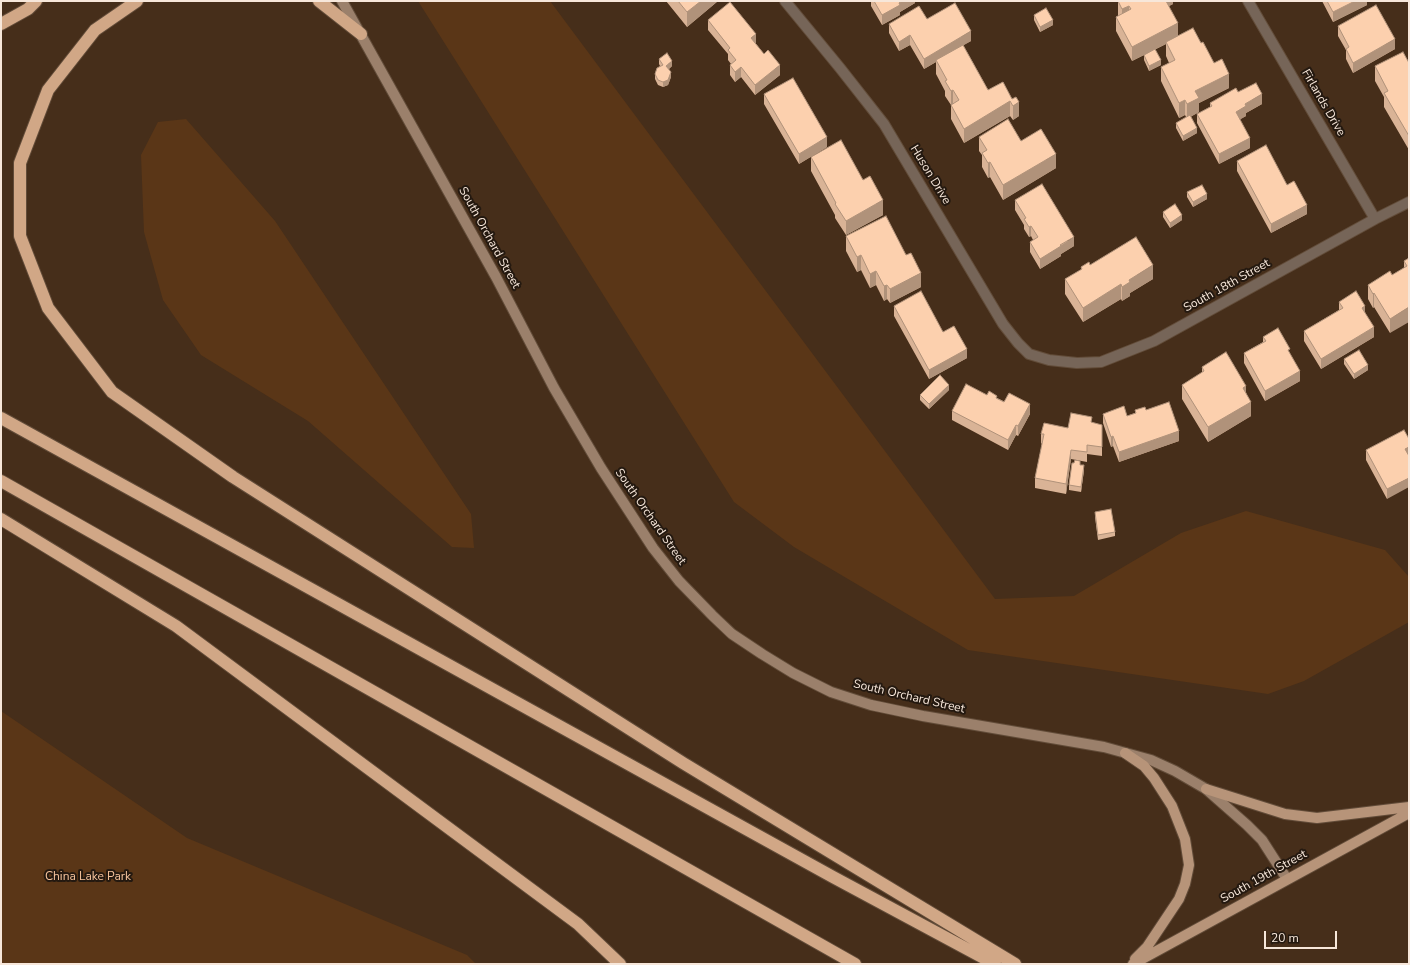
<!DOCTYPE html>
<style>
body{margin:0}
#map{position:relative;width:1410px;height:965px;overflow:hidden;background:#462e1a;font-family:"Nunito Sans",sans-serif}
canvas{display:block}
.frame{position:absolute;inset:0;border:2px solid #f7e7da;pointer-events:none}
.scale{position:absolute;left:1264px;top:931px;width:73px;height:18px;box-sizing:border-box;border:2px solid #f7e7da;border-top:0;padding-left:5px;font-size:12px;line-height:14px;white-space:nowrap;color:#f7e7da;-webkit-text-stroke:3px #241910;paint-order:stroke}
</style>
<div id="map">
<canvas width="1410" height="965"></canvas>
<div class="frame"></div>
<div class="scale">20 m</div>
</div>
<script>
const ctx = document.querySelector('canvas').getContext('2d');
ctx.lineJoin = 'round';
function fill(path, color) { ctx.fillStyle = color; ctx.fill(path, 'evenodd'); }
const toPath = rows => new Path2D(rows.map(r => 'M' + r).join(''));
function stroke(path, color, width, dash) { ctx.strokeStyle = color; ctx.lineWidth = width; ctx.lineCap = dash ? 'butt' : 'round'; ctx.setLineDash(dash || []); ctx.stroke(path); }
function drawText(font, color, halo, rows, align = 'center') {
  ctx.font = font + ' "Nunito Sans",sans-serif'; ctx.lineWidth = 4; ctx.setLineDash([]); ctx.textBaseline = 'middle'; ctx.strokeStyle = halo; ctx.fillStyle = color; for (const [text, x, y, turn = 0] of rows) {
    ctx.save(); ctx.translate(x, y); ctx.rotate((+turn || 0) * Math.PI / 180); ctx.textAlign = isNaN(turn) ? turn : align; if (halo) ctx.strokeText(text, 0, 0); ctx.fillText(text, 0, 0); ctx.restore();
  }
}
fill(toPath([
 [418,1,550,1,995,599,1074,596,1181,533,1246,511,1385,550,1409,577,1409,622,1304,681,1268,694,968,650,794,547,734,502],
 [186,119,275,221,471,514,474,548,452,547,308,421,201,355,163,300,144,232,141,155,158,122],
 [1,711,187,838,467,955,476,964,1,964]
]), '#5a3617');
const street = toPath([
 [785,1,840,68,884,124,1003,324,1018,343,1029,354,1049,360,1077,363,1101,362,1154,341,1375,219,1409,202],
 [1248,1,1375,219]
]);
const secondary = toPath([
 [342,1,496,277,554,388,601,468,653,548,679,581,712,615,732,634,762,654,793,673,831,692,871,705,923,716,1104,747,1151,760,1175,771,1206,789,1247,825,1262,840,1287,879]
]);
const primary = toPath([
 [1125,753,1144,766,1154,778,1172,806,1185,839,1189,865,1185,884,1179,899,1147,947,1135,959],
 [1206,789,1285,814,1317,818,1409,807],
 [1133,964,1409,813]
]);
const highway = toPath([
 [137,1,95,30,48,90,20,163,20,236,48,308,112,392,233,477,683,763,1015,964],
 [319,1,361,34],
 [1,24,28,9,36,1],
 [1,418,833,877,995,964],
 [1,481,855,964],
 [1,519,176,626,578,924,620,964]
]);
stroke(street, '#624c39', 12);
stroke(secondary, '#624c39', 12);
stroke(primary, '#624c39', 12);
stroke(highway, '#624c39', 14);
stroke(street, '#766558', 10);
stroke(secondary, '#9b806b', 10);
stroke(primary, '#b79479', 10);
stroke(highway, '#d1a786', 12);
fill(toPath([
 [666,1,718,1,687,27],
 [871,1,915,1,915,3,900,12,900,15,882,25,871,6],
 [1118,1,1173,2,1173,4,1169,6,1178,36,1201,43,1229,88,1199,103,1199,112,1190,117,1197,133,1183,141,1176,128,1176,123,1186,117,1185,115,1179,118,1161,81,1161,67,1169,63,1166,56,1166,44,1132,61,1116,31,1116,17,1118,16],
 [1322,1,1367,1,1367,5,1333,22],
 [1034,15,1053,25,1040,32,1034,20],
 [927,19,971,41,963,45,988,90,1003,82,1019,116,1013,120,1010,116,964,143,951,119,951,105,945,96,945,91,936,74,936,62,924,69,910,45,899,51,889,33,889,24],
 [708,20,756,44,780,75,755,95,741,77,735,82,730,75,730,65,731,64,728,60,728,54,708,30],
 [1338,26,1395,49,1353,73,1346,59,1346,50,1338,36],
 [1144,55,1161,65,1149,71,1144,60],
 [659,59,672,66,669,69,671,77,668,85,663,87,658,85,655,79,655,74,660,66,659,64],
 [1409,63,1409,150,1384,107,1384,97,1375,81,1375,66],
 [1238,92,1262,104,1246,113,1246,116,1240,119,1250,148,1219,164,1197,123,1197,114,1210,107,1210,103],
 [764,94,827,147,799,164,764,104],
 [979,137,1021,141,1056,168,1003,200,990,177,988,178,982,167,982,155,979,151],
 [811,157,863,180,883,215,846,235,835,218,835,215,811,171],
 [1237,161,1287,185,1307,214,1271,233,1237,171],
 [1187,192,1207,199,1193,207,1187,197],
 [1015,200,1074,246,1061,254,1061,256,1040,269,1030,252,1030,242,1033,240,1031,236,1029,237,1024,229,1024,225,1015,210],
 [1163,212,1182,220,1170,228,1163,217],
 [846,236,921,287,890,303,887,299,884,301,876,285,870,288,861,270,857,272,846,251],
 [1409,258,1390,333,1374,307,1373,308,1368,299,1368,285,1392,275,1404,268,1404,261],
 [1090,265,1153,279,1130,293,1130,296,1122,301,1121,299,1083,322,1065,294,1065,279,1081,270,1081,267],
 [1339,302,1365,312,1374,337,1321,369,1304,341,1304,331,1339,310],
 [894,306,943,332,967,358,929,379,894,316],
 [1263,337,1300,381,1265,401,1244,363,1244,353,1263,342],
 [1344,359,1368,370,1354,379,1344,364],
 [1202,367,1246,392,1251,416,1208,442,1182,399,1182,385,1202,373],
 [949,390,929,409,920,400,920,395],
 [987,395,997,398,1030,414,1018,436,1016,435,1008,450,952,420,952,411],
 [1135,410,1146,410,1179,441,1119,462,1113,446,1111,447,1103,423,1103,414,1127,416,1135,413],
 [1092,423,1102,425,1102,456,1087,454,1087,462,1071,459,1066,494,1035,488,1035,478,1042,444,1041,443,1041,434],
 [1409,439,1387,499,1366,460,1366,450],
 [1080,465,1084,470,1081,492,1069,490,1069,485],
 [1095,512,1115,532,1115,536,1098,540,1095,517]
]), '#d9b396');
fill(toPath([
 [701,1,718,1,687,27,687,12],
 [902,1,915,1,915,3,900,12,900,15,882,25,882,15],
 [1163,1,1174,1,1173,2,1173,4,1163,9],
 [1355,1,1367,1,1367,5,1333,22,1333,12],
 [1129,6,1129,20,1122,24,1122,9],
 [1053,20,1053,25,1040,32,1040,27],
 [1178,23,1178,37,1166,42,1166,44,1132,61,1132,47],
 [971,31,971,41,937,61,936,60,936,62,924,69,924,59],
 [756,34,756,44,751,47,751,38],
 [910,35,910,45,899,51,899,42],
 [1395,39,1395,49,1353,73,1353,63],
 [1161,60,1161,65,1149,71,1149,66],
 [672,61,672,66,666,71,666,66],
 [780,65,780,75,755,95,755,85],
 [741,67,741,77,735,82,735,72],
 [671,72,671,77,668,85,663,87,663,82],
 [1229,74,1229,88,1199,103,1199,112,1187,119,1187,104,1195,91],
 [953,90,953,104,951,105,951,91],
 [1262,94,1262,104,1246,113,1246,116,1236,122,1236,112,1245,104],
 [1185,100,1185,115,1179,118,1179,103],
 [1010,101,1010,116,964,143,964,129],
 [1019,102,1019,116,1013,120,1013,106],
 [1197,128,1197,133,1183,141,1183,136],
 [827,137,827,147,799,164,799,154],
 [1250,138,1250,148,1219,164,1219,154],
 [1056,154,1056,168,1003,200,1003,185],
 [990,162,990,177,988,178,988,163],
 [1207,194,1207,199,1193,207,1193,202],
 [883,200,883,215,846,235,846,221],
 [1307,205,1307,214,1271,233,1271,224],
 [1182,215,1182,220,1170,228,1170,223],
 [1031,226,1031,236,1029,237,1029,227],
 [1074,237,1074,246,1061,254,1061,256,1040,269,1040,259],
 [861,255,861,270,857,272,857,257],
 [1153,265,1153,279,1130,293,1130,296,1122,301,1122,287,1129,280],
 [876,271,876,285,870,288,870,274],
 [921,273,921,287,890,303,890,289],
 [1121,284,1121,299,1083,322,1083,308],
 [887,285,887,299,884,301,884,286],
 [1374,293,1374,307,1373,308,1373,294],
 [1365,306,1365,316,1362,308],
 [1409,307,1409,322,1390,333,1390,319],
 [1374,327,1374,337,1321,369,1321,359],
 [967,349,967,358,929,379,929,370],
 [1368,365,1368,370,1354,379,1354,374],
 [1300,371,1300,381,1265,401,1265,391],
 [949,385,949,390,929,409,929,404],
 [1246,386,1246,400,1243,388],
 [1251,402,1251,416,1208,442,1208,427],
 [1030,404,1030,414,1018,436,1018,426],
 [1016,425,1016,435,1008,450,1008,440],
 [1179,431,1179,441,1119,462,1119,452],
 [1113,436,1113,446,1111,447,1111,437],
 [1409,447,1409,457,1405,449],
 [1071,450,1071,459,1066,494,1066,484],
 [1084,465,1084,470,1081,492,1081,487],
 [1409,478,1409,487,1387,499,1387,489]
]), '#b0927a');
const building = toPath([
 [678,1,701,1,687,12,678,1],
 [874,1,902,1,899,3,900,5,882,15,874,1],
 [1118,1,1166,1,1178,23,1132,47,1116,17,1131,9,1129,6,1122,9,1118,1],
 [1327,1,1355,1,1333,12,1327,1],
 [730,2,756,34,751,38,764,54,768,50,780,65,755,85,741,67,735,72,730,65,736,60,728,50,730,48,708,20,730,2],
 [955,3,971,31,924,59,910,35,899,42,889,24,919,6,927,19,955,3],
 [1376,5,1395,39,1353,63,1346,49,1349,47,1338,26,1376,5],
 [1046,8,1053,20,1040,27,1034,15,1046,8],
 [1193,28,1201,43,1203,42,1214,63,1222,59,1229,74,1195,91,1199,98,1187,104,1185,100,1179,103,1161,67,1175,60,1166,42,1193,28],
 [963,45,988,90,1003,82,1012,99,1016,97,1019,102,1013,106,1010,101,964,129,951,105,959,100,953,90,951,91,945,81,947,80,936,60,963,45],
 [1155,49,1161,60,1149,66,1144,55,1155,49],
 [1403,52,1409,63,1409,136,1384,93,1388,91,1375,66,1403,52],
 [667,53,672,61,666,66,671,72,668,80,663,82,658,80,655,74,657,68,663,65,659,59,667,53],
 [793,78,827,137,799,154,764,94,793,78],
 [1256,83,1262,94,1245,104,1246,106,1236,112,1250,138,1219,154,1197,114,1212,106,1210,103,1236,88,1238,92,1256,83],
 [1190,115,1197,128,1183,136,1176,123,1190,115],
 [1008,119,1021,141,1041,129,1056,154,1003,185,990,162,988,163,982,153,987,150,979,137,1008,119],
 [841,140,863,180,870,176,883,200,846,221,835,204,836,203,811,157,841,140],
 [1266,145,1287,185,1294,181,1307,205,1271,224,1237,161,1266,145],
 [1042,184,1074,237,1060,245,1061,246,1040,259,1030,242,1038,237,1031,226,1029,227,1024,219,1026,218,1015,200,1042,184],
 [1202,185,1207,194,1193,202,1187,192,1202,185],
 [1175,204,1182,215,1170,223,1163,212,1175,204],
 [886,216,906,255,911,253,921,273,890,289,887,285,884,286,876,271,870,274,861,255,857,257,846,236,886,216],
 [1136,237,1153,265,1129,280,1130,282,1122,287,1121,284,1083,308,1065,279,1082,269,1081,267,1089,262,1090,265,1136,237],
 [1409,258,1409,307,1390,319,1374,293,1373,294,1368,285,1390,271,1392,275,1407,266,1404,261,1409,258],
 [921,291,943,332,954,326,967,349,929,370,894,306,921,291],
 [1356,291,1365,306,1362,308,1374,327,1321,359,1304,331,1343,308,1339,302,1356,291],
 [1278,328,1290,349,1288,350,1300,371,1265,391,1244,353,1266,341,1263,337,1278,328],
 [1359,350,1368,365,1354,374,1344,359,1359,350],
 [1226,352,1246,386,1243,388,1251,402,1208,427,1182,385,1204,371,1202,367,1226,352],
 [940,375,949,385,929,404,920,395,940,375],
 [966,384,987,395,989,391,997,396,996,398,1004,402,1009,393,1030,404,1018,426,1016,425,1008,440,952,411,966,384],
 [1169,402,1179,431,1119,452,1113,436,1111,437,1103,414,1124,406,1127,416,1136,413,1135,410,1145,407,1146,410,1169,402],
 [1071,413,1092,417,1091,422,1102,425,1102,447,1087,445,1087,452,1071,450,1066,484,1035,478,1044,434,1041,434,1044,423,1068,428,1071,413],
 [1404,430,1409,439,1409,447,1405,449,1409,456,1409,478,1387,489,1366,450,1404,430],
 [1075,460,1080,461,1080,465,1084,465,1081,487,1069,485,1072,463,1074,463,1075,460],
 [1111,509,1115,532,1098,535,1095,512,1111,509]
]);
fill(building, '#fcd0ae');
stroke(building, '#b0927a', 1);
drawText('12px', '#f7e7da', '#241910', [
 ["Firlands Drive",1323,103,60],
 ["Huson Drive",930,175,59],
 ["South Orchard Street",489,238,61],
 ["South 18th Street",1227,286,-29],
 ["South Orchard Street",650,517,55],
 ["South Orchard Street",909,697,13],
 ["South 19th Street",1264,877,-29]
]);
drawText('12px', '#f7c49d', '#241910', [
 ["China Lake Park",88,877]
]);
</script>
